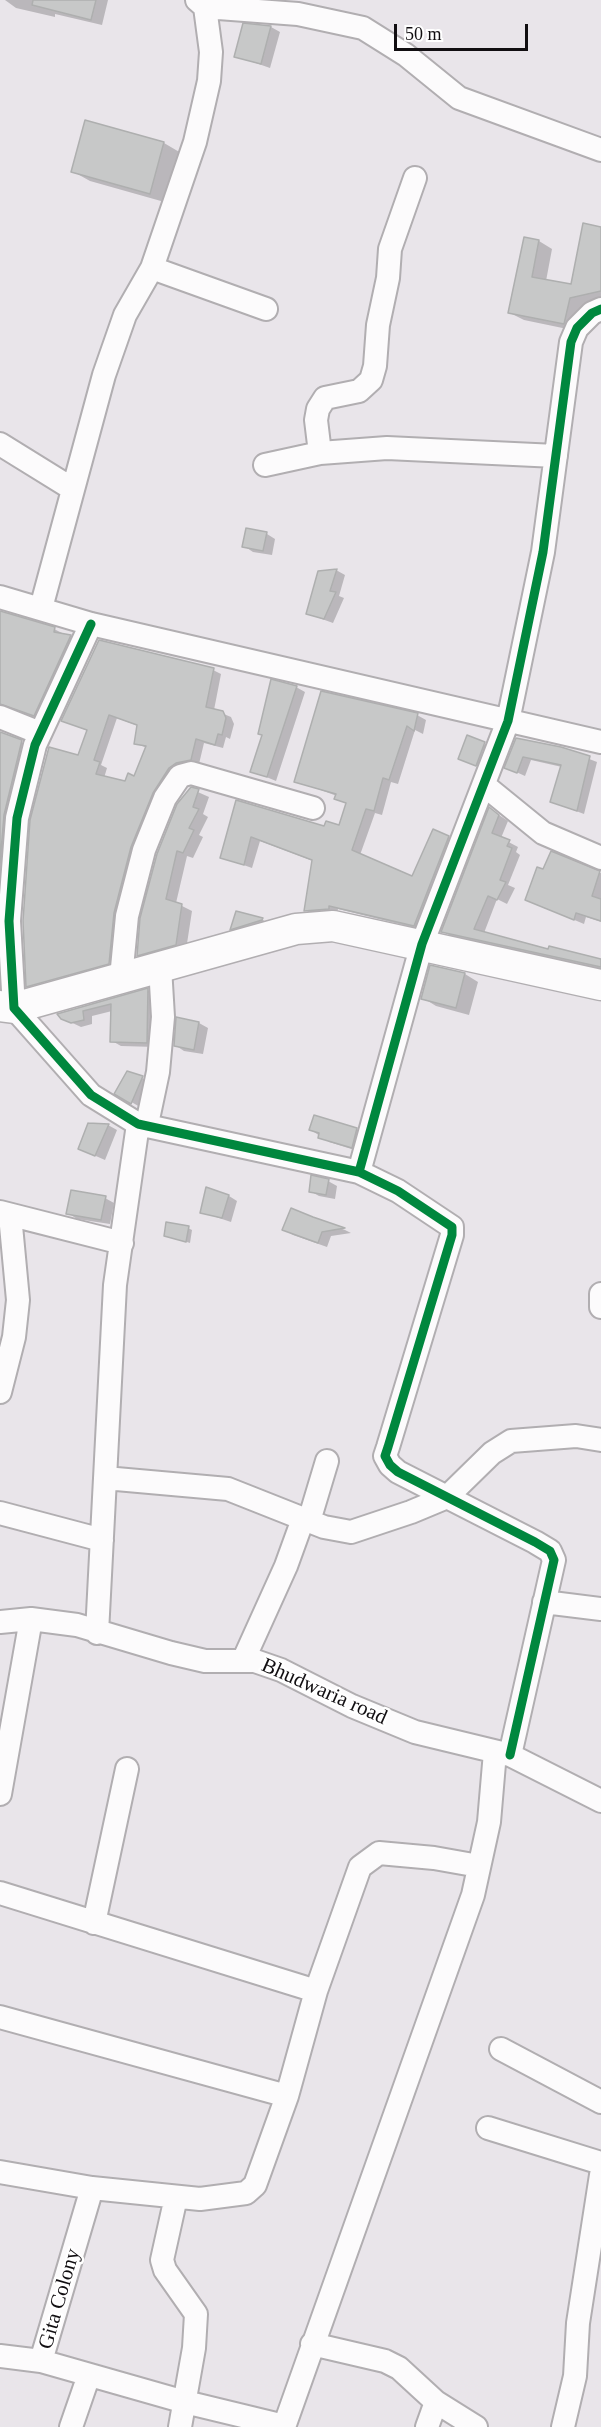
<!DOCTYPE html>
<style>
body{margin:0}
#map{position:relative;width:601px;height:2427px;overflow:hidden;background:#e9e5ea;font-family:"Times New Roman",serif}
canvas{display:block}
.scale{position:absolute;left:394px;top:24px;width:134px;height:27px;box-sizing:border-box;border:3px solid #110e11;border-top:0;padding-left:8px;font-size:18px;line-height:21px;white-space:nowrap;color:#110e11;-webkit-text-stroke:4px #fff;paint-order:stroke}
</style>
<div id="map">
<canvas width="601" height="2427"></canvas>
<div class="scale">50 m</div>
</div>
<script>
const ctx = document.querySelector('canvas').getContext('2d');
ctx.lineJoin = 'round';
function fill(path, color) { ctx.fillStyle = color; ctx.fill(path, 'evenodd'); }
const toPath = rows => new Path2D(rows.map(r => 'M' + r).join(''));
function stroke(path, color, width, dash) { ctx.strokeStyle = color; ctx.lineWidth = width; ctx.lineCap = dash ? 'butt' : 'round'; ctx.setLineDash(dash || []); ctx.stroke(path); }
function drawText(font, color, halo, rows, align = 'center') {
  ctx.font = font + ' "Times New Roman",serif'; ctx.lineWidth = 5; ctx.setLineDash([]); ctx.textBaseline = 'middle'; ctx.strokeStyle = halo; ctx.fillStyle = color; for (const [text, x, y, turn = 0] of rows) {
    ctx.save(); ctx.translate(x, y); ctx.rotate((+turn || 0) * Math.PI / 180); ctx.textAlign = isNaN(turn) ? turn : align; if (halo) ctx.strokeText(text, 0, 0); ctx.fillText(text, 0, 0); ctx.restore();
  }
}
fill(toPath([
 [5,0,108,0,102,25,55,14,55,17,16,8],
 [244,25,271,27,280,32,270,68,236,56],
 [86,121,164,143,181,153,168,203,90,181,72,171],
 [601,228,601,301,577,331,524,320,510,313,525,239,539,241,552,249,546,281,572,286],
 [267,534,275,539,272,555,253,552,244,546],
 [336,570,345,575,339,596,344,598,333,623,308,614],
 [0,611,54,629,80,642,43,720,9,708,0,715],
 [213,670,221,674,214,710,231,717,234,724,230,739,226,737,223,748,204,743,199,764,177,772,117,968,36,990,28,986,79,757,88,731,63,721],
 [117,718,138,726,135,743,147,748,134,778,126,783,104,778,107,768,101,765],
 [116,960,116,963,33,986,33,983],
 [296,687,305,692,276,781,252,771],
 [417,715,426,720,423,734,415,730,398,784,391,782,382,815,375,813,360,855,413,878,434,831,457,842,423,930,338,909,337,913,314,915,305,910,313,861,260,841,252,868,221,857,237,802,325,828,340,827,347,804,336,798,337,796,296,781],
 [0,732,31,747,0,910],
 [468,737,494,749,485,770,460,758],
 [517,740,561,748,597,762,584,814,552,802,562,767,531,760,525,776,514,771],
 [191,789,209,797,203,814,208,817,199,835,203,837,193,858,187,856,176,903,192,911,186,950,148,961,138,955],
 [490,809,508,821,501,838,518,847,516,852,520,855,508,885,515,888,507,904,497,899,484,933,549,951,601,959,601,969,452,937,443,931],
 [595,872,601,873,601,922,586,917,584,924,527,900],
 [237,913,263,920,271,925,240,934,232,929],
 [0,969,11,976,0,1002],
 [465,974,478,982,469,1015,436,1006,423,998],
 [148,990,156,995,156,1047,121,1046,112,1041,112,1011,92,1016,92,1024,81,1027,62,1018],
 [199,1023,208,1028,203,1054,184,1051,175,1045],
 [128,1073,152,1082,140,1107,116,1093],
 [108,1125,117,1130,105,1160,89,1153],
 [311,1130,356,1130,365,1135,361,1152,329,1142],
 [328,1181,337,1186,335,1199,319,1196,310,1191],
 [229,1196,237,1201,231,1222,201,1212],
 [105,1198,114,1203,110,1224,77,1219,68,1213],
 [291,1210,345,1230,351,1233,331,1236,327,1247,293,1235,284,1230],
 [188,1228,192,1230,190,1243,166,1235]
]), '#0003');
const building = toPath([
 [33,0,96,0,91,20,32,5,33,0],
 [243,23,271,26,261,64,234,57,243,23],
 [85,120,164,142,150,194,71,172,85,120],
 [583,223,601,227,601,291,570,298,564,324,508,313,524,237,539,240,532,277,571,284,583,223],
 [246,528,267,532,263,551,242,547,246,528],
 [337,569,330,591,336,592,324,619,306,614,318,571,337,569],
 [0,611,55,627,54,632,71,635,34,716,0,704,0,611],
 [99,640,214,668,206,707,223,711,226,718,222,735,218,734,215,745,196,739,191,760,176,763,169,768,153,793,131,847,114,913,109,964,26,987,23,921,30,820,49,747,78,755,87,730,61,721,99,640],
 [109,715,137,725,134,744,146,746,134,776,128,773,125,781,96,774,100,762,94,760,109,715],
 [271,679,297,686,267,777,250,772,262,735,258,734,271,679],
 [321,691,418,713,414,731,407,726,389,780,383,778,374,811,366,809,352,850,412,876,433,829,449,836,414,926,329,906,329,909,304,911,312,860,251,837,244,865,220,858,236,800,324,826,326,821,339,825,346,803,334,799,336,794,294,782,321,691],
 [0,732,22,740,4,815,0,863,0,732],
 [467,735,485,742,476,766,458,759,467,735],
 [516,738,561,747,590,756,577,811,550,802,561,765,523,757,517,773,504,768,516,738],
 [191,787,199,789,193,807,199,809,189,828,194,830,183,853,177,851,166,899,182,904,176,945,137,956,140,918,157,854,177,804,191,787],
 [489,807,499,815,492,833,510,840,507,846,512,848,500,880,506,882,497,900,488,896,474,929,548,949,549,946,601,959,601,967,441,932,489,807],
 [551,851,600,871,592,896,601,899,601,921,576,913,574,920,525,900,537,867,543,869,551,851],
 [236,911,263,918,262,920,230,930,236,911],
 [430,965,465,973,456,1008,421,999,430,965],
 [148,988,147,1043,110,1042,111,1004,83,1011,84,1020,71,1023,61,1019,57,1014,148,988],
 [176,1017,199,1022,194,1050,174,1046,176,1017],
 [127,1071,143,1076,131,1104,114,1094,127,1071],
 [314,1115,357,1128,352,1148,318,1138,319,1133,309,1130,314,1115],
 [88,1123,109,1124,95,1156,78,1149,88,1123],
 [311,1175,329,1179,326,1195,309,1192,311,1175],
 [206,1187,229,1195,222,1218,200,1213,206,1187],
 [71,1190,106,1196,101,1220,66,1214,71,1190],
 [291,1208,313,1217,345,1228,322,1232,318,1243,282,1230,291,1208],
 [166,1222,189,1226,186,1242,164,1236,166,1222]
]);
fill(building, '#c7c8c8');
stroke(building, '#aeafaf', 1.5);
const minor = toPath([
 [205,7,298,14,363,28,406,55,459,98,601,150],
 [152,268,266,309],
 [0,444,71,488],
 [320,453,316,420,318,409,325,398,359,391,371,380,375,366,378,325,388,278,390,249,415,178],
 [265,465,320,453,387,448,556,456],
 [0,597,91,624,601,742],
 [41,608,104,375,125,315,152,268,195,142,209,81,211,52,205,7,197,0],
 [91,624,35,745,17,818,9,921,14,1008,91,1095,138,1124,359,1172,422,944,508,721,543,552,571,342,577,328,592,313,601,309],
 [0,717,40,733],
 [484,785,543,833,601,858],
 [121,978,127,916,144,850,165,798,180,776,191,773,313,808],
 [147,1124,158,1072,163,1017,160,967],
 [359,1172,398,1191,452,1227,452,1235,388,1447,385,1456,390,1465,398,1472,535,1542,550,1551,554,1560,510,1755],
 [0,1212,122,1243],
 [601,1294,601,1307],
 [0,1392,14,1337,18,1300,10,1215],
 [105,1478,228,1489,324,1527,351,1532,411,1512,447,1497,492,1453,511,1441,576,1436,601,1440],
 [0,1513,102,1540],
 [309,1521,327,1461],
 [544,1602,601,1609],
 [0,1622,31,1619,77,1625,171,1653,205,1661,255,1661,281,1670,352,1706,415,1732,510,1755,601,1801],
 [97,1633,115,1285,138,1124],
 [243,1661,286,1566,303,1519],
 [0,1794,31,1619],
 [0,1893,316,1991,287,2096,0,2017],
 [94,1923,127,1769],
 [316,1991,360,1867,379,1853,434,1858,479,1866],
 [501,2049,601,2102],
 [488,2128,601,2163],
 [0,2172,92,2188,41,2361,185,2402,284,2426],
 [92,2188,200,2199,246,2193,255,2185,287,2096],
 [176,2197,162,2260,165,2270,196,2314,194,2348,180,2427],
 [312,2344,385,2361,399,2368,436,2402,476,2427],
 [0,2356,41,2361],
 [71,2427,89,2375],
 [284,2427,473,1895,489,1822,495,1752],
 [427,2427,436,2402],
 [563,2427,575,2376,578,2323,601,2175]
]);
const major = toPath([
 [0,1006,14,1008,296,929,333,926,601,985]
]);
stroke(minor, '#b1aeb1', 26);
stroke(major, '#b1aeb1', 33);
stroke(minor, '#fcfbfc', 22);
stroke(major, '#fcfbfc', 30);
stroke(toPath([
 [91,624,35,745,17,818,9,921,14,1008,91,1095,138,1124,359,1172,422,944,508,721,543,552,571,342,577,328,592,313,601,309],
 [359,1172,398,1191,452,1227,452,1235,388,1447,385,1456,390,1465,398,1472,535,1542,550,1551,554,1560,510,1755]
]), '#00873e', 9);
drawText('21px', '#110e11', '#fff', [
 ["Bhudwaria road",324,1692,24],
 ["Gita Colony",60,2299,-74]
]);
</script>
